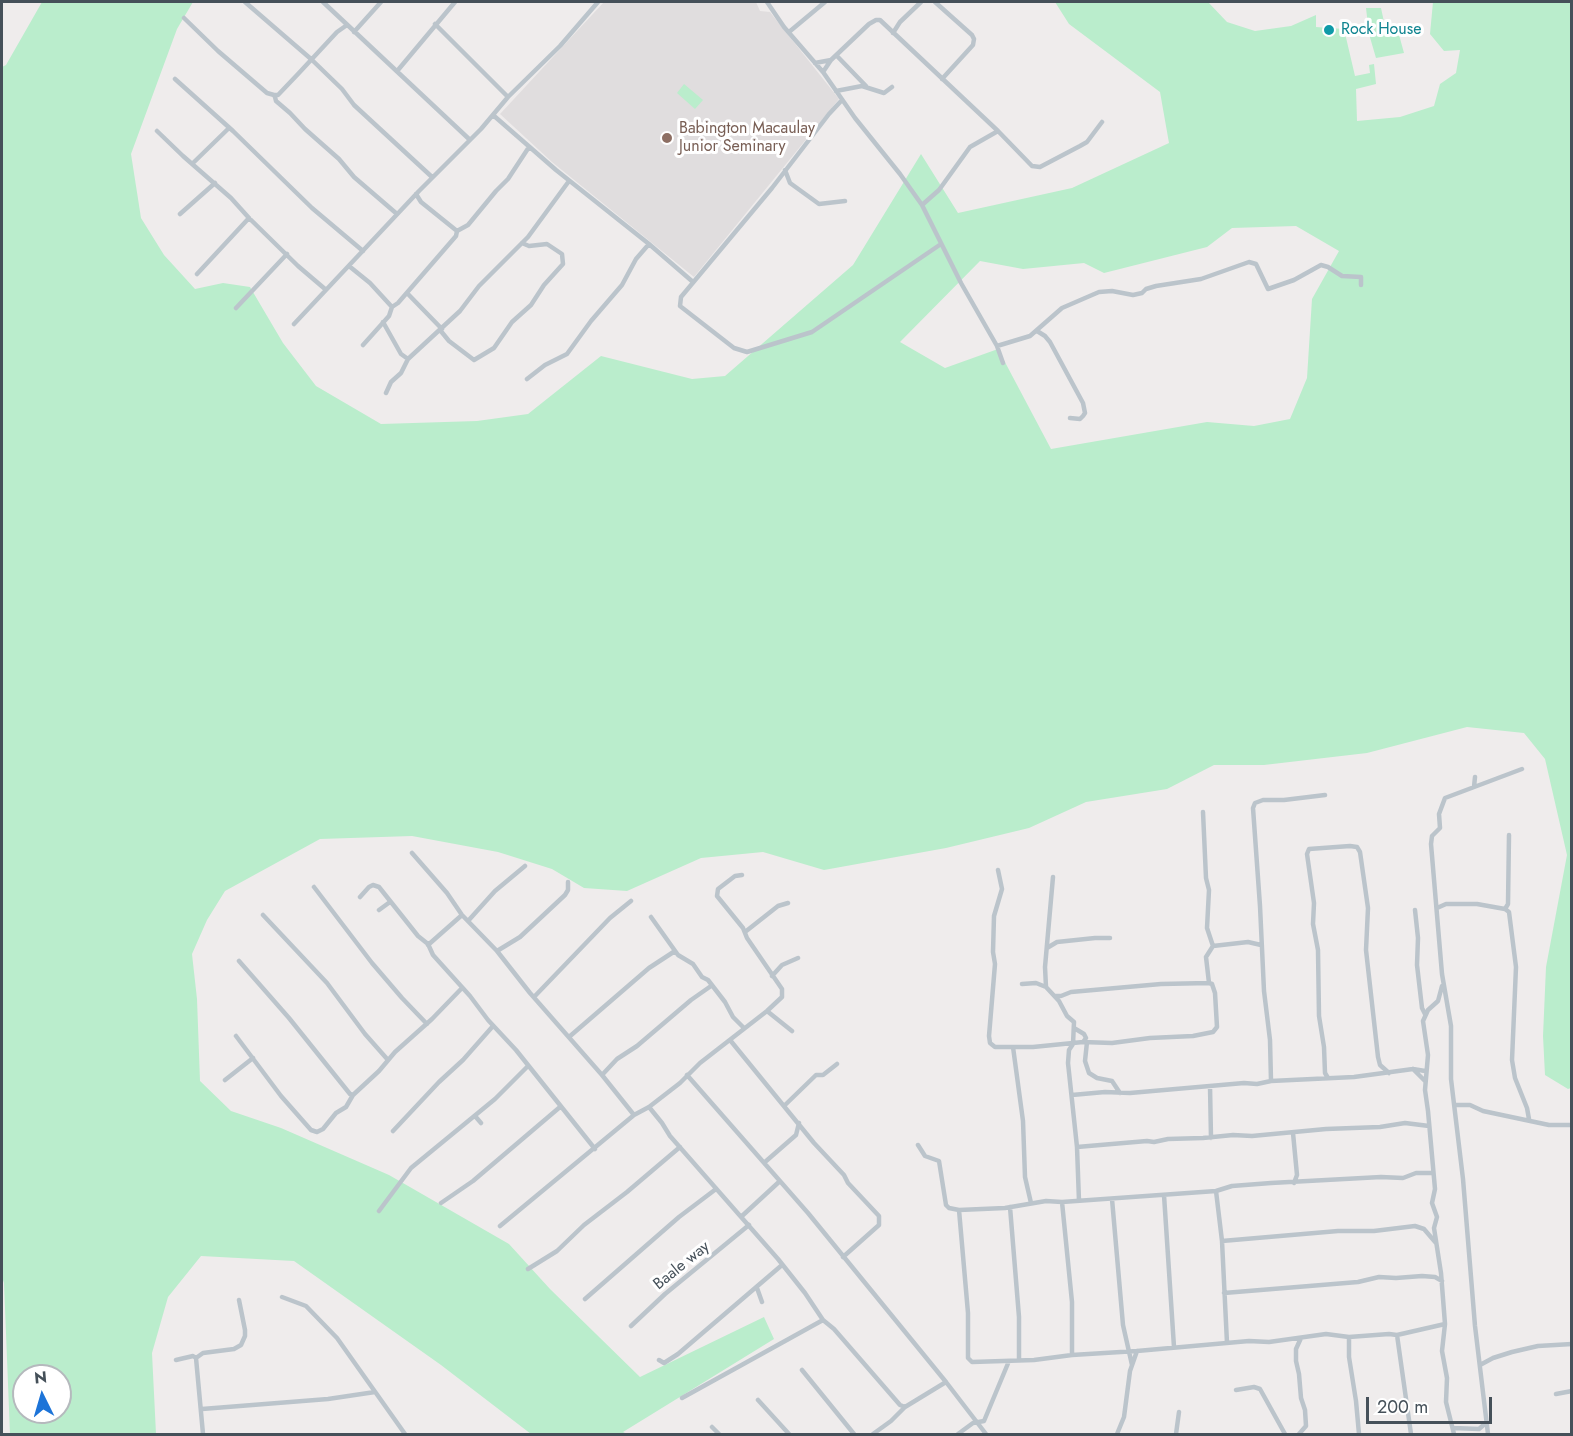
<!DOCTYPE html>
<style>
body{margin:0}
#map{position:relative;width:1573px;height:1436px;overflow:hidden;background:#efecec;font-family:Jost,sans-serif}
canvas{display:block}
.frame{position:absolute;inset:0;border:3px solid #455059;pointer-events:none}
.north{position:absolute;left:12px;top:1364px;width:60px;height:60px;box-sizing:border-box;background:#fff;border:2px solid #b5b9bd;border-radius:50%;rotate:355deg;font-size:16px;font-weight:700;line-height:24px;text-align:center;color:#455059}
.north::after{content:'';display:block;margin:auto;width:21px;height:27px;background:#1d74d8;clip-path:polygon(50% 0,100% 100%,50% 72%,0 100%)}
.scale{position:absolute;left:1366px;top:1397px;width:126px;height:27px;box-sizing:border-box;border:3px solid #455059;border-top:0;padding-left:8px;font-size:18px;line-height:21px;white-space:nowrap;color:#455059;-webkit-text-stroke:4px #fff;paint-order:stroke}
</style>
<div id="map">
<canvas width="1573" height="1436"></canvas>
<div class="frame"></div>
<div class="north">N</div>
<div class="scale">200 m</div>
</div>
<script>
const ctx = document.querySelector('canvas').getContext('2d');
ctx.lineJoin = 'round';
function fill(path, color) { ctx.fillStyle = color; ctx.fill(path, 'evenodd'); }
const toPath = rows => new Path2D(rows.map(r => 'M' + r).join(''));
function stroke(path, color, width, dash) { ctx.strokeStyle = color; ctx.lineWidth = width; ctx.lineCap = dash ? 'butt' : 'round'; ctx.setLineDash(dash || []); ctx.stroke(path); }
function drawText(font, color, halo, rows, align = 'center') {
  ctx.font = font + ' Jost,sans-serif'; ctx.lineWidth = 6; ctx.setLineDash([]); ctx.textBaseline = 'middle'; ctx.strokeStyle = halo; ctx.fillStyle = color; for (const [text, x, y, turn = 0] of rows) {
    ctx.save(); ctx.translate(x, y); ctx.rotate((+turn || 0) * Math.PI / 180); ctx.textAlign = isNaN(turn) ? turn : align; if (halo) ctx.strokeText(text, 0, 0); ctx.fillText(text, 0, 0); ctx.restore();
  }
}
fill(toPath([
 [604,2,756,2,760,11,770,12,839,99,694,277,552,162,500,114]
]), '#e0ddde');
fill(toPath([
 [42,2,193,2,177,29,131,154,141,218,164,255,195,289,223,283,250,287,283,343,316,386,381,424,477,421,528,414,601,356,692,379,725,376,853,265,921,154,958,213,1072,188,1169,143,1160,92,1069,24,1055,2,1208,2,1227,22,1255,31,1291,26,1316,15,1316,27,1344,29,1355,76,1370,73,1369,65,1374,64,1376,84,1356,89,1357,121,1400,117,1434,106,1440,84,1456,73,1460,50,1444,51,1430,34,1433,2,1571,2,1571,1088,1568,1089,1545,1075,1543,1036,1546,967,1567,855,1545,759,1524,733,1467,727,1367,753,1264,765,1214,765,1167,789,1086,802,1029,828,946,848,824,870,763,852,701,858,627,891,584,888,552,869,498,852,412,836,320,839,225,891,207,920,192,954,197,999,200,1081,231,1111,281,1128,389,1175,509,1244,550,1289,640,1377,764,1317,774,1339,623,1432,627,1434,531,1434,441,1365,294,1261,201,1256,168,1297,152,1353,156,1434,10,1434,4,1283,2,1277,2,67,6,65],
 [1296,226,1339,251,1312,299,1307,378,1290,419,1254,426,1207,422,1051,449,998,349,945,368,900,342,980,261,1023,269,1084,263,1104,273,1207,247,1232,228],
 [24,1376,60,1376,60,1412,24,1412],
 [1366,8,1381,8,1386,31,1398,31,1404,53,1376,58,1369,34],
 [684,84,703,100,695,109,677,93]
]), '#baedcc');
stroke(toPath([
 [245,2,311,59,342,89,354,105,432,177],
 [323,2,469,139],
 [767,2,784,27,823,72,855,118,900,174,922,205,961,283,997,346,1003,363],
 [935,2,972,35,974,39,973,45,942,79],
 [184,18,218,51,267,93,274,95],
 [435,24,508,97],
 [347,25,337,32,298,74,278,95,274,95,275,97,276,101,290,113,305,129,339,159,354,177,397,214],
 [354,32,381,2],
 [789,32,825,2],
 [893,33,900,22,921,2],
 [837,56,866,86],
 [815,63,831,60],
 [398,70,455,2],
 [823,72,831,60,869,24,876,20,880,20,998,131,1032,166,1040,167,1080,146,1087,142,1102,122],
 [175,79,233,131,312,208,363,251],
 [836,91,862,86,884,93,892,87],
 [842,100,829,114,772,188,681,297,680,306,734,348,747,352,812,332,941,244],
 [493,115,556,170,649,244,693,282],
 [157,131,183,156,231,198,249,218,298,266,325,289],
 [192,164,229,128],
 [785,170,790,183,819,204,845,201],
 [416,194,421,202,457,231],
 [922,205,939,190,970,147,998,131],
 [180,214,215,183],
 [349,266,370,283,392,307],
 [197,274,249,218],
 [407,293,442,329],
 [236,308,287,254],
 [383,322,401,354,408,359],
 [294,324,419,191,481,129,508,97,560,46,598,2],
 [440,330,449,341,474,360,494,348,512,322,531,305,544,285,563,264,562,254,547,244,529,246,522,243],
 [1037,331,1045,336,1050,342,1083,403,1085,413,1083,416,1080,419,1070,418],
 [363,345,389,316,392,307,398,303,456,236,457,231,468,225,496,191,508,179,529,147],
 [997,346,1030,336,1062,308,1099,292,1112,291,1133,295,1142,293,1146,289,1156,286,1201,279,1249,262,1256,264,1268,289,1294,280,1321,265,1328,267,1342,276,1361,277,1361,285],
 [527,379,545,365,567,354,591,321,622,285,636,259,649,244],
 [386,393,391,382,401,373,408,359,460,311,479,286,528,237,569,181],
 [1474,787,1475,777],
 [1203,812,1206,878,1209,890,1207,928,1213,946],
 [412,853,447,893,462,915,497,951,530,993,602,1075,634,1115],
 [998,870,1002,889,994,916,993,952,995,964,989,1036,990,1043,995,1047,1033,1047,1083,1042,1112,1043,1150,1038,1193,1036,1213,1032,1217,1027,1215,993,1212,984,1209,983,1206,957,1213,946],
 [314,887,372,963,402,998,427,1024],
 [360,897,369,887,373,885,379,887,418,936,428,944,433,955,470,996,488,1020,516,1050,595,1149],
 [1437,908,1446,904,1477,904,1505,909,1509,912,1516,967,1512,1060,1515,1078,1527,1108,1529,1119],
 [1505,909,1508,904,1509,835],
 [379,910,390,902],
 [1415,910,1418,938,1417,965,1422,1008,1425,1014],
 [263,915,327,983,365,1034,388,1060],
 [651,917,678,955,693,964,702,977,708,980,725,1002,733,1017,744,1028],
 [468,921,495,891,525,866],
 [745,932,778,906,788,903],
 [428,945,462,915],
 [1213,946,1248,942,1261,945],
 [1047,948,1057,942,1095,938,1110,938],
 [497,951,520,937,565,895,568,890,568,882],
 [239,961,289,1018,350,1094,353,1095],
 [772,976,782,965,798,958],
 [1022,984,1036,983,1046,987,1059,1001,1067,1016,1074,1022,1073,1044,1069,1050,1068,1063,1077,1147,1079,1201],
 [1442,986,1438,1001,1428,1010,1423,1021,1428,1055,1425,1090,1428,1111,1435,1189,1432,1203,1437,1217,1434,1228,1441,1273,1445,1324,1442,1351,1447,1378,1446,1402,1454,1434],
 [1046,987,1045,967,1053,877],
 [1055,996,1061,996,1071,992,1161,984,1209,983],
 [534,997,610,918,631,901],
 [767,1011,792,1031],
 [1074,1028,1084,1034,1086,1038,1083,1042],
 [236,1036,281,1096,311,1130,317,1132,323,1129,336,1113,346,1107,353,1095,379,1071,395,1052,432,1019,462,988],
 [569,1037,649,968,675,951],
 [730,1040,814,1143,844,1175,848,1183,879,1216,879,1225,843,1257],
 [1087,1042,1085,1061,1089,1073,1097,1078,1112,1081,1120,1093],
 [1013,1047,1023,1121,1025,1177,1031,1203],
 [1413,1069,1425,1081],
 [602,1075,617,1059,637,1046,691,1000,711,986],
 [687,1075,808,1213,946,1382,986,1434],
 [1328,1078,1325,1073,1324,1047,1319,1016,1318,950,1313,924,1314,903,1307,854,1309,849,1350,846,1357,847,1360,852,1368,908,1366,950,1378,1057,1380,1065,1389,1073],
 [225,1080,253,1058],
 [1271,1081,1270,1040,1264,991,1260,906,1253,808,1255,803,1263,800,1284,800,1325,795],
 [1210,1086,1211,1138],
 [1072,1095,1105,1092,1130,1093,1244,1083,1257,1084,1271,1081,1354,1077,1413,1069,1425,1071],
 [1455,1105,1470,1105,1483,1111,1549,1125,1572,1125],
 [784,1106,816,1075,823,1075,837,1064],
 [649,1107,662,1123,670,1136,778,1259,805,1293,823,1320,834,1329,900,1405,905,1407],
 [475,1116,481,1123],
 [393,1131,439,1082,463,1060,493,1026],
 [1293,1133,1297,1175,1294,1183],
 [918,1145,925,1156,939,1161,946,1205,949,1208,959,1210,1005,1208,1046,1201,1062,1202,1216,1191,1232,1186,1271,1183,1381,1177,1403,1178,1416,1173,1433,1173],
 [1077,1147,1147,1141,1154,1142,1168,1139,1203,1138,1233,1135,1252,1136,1326,1129,1380,1127,1405,1123,1429,1126],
 [765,1162,796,1135,799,1123],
 [1216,1191,1222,1241,1227,1343],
 [1164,1195,1174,1347],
 [1112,1199,1123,1325,1132,1365],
 [1062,1202,1072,1302,1072,1355],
 [441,1203,473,1181,560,1107],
 [1010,1207,1019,1317,1019,1360],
 [959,1210,968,1313,968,1358,972,1362,1034,1360,1072,1355,1137,1351,1249,1341,1269,1342,1326,1334,1349,1337,1389,1334,1397,1335,1445,1324],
 [379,1211,411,1168,495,1099,528,1066],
 [742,1216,780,1181],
 [500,1226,634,1115,649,1107,680,1083,700,1063,767,1011,782,997,782,989,747,938,743,928,717,896,718,889,735,876,742,875],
 [1222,1241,1338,1231,1374,1231,1415,1226,1424,1229,1436,1243],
 [528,1269,557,1251,584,1225,627,1192,680,1147],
 [757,1288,762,1302],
 [1224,1293,1358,1282,1379,1277,1396,1278,1422,1276,1435,1277,1442,1281],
 [282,1297,306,1306,337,1338,405,1434],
 [585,1299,679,1217,716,1189],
 [631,1326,665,1294,749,1225],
 [1397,1335,1411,1434],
 [1349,1337,1349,1357,1356,1401,1359,1434],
 [196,1358,203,1353,234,1349,241,1345,245,1336,245,1330,239,1300],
 [176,1360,193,1356,196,1358,203,1434],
 [659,1360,664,1363,678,1354,782,1265],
 [1480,1365,1493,1358,1512,1352,1538,1346,1572,1344],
 [802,1370,854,1434],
 [1236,1390,1254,1387,1260,1389,1285,1434],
 [1556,1394,1572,1391],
 [682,1398,823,1320],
 [758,1400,789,1434],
 [202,1409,328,1399,375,1392],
 [712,1427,719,1434],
 [1453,1428,1479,1429,1487,1422],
 [873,1434,891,1421,905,1407,946,1382],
 [958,1434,973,1423,984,1421,1009,1361],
 [1117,1434,1124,1417,1130,1371,1137,1351],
 [1176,1434,1179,1412],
 [1299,1434,1306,1426,1305,1410,1301,1398,1299,1374,1296,1361,1296,1349,1301,1338],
 [1488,1434,1475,1326,1463,1179,1451,1079,1451,1026,1442,974,1431,844,1432,836,1440,828,1439,814,1445,798,1522,769]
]), '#bbc4cb', 4.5);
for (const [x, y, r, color] of [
 [1329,30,6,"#0f9aa8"],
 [667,138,6,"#8d6e63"]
]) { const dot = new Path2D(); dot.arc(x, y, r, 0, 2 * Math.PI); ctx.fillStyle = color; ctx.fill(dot); stroke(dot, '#fff', 2); }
drawText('16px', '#0d838f', '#fff', [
 ["Rock House",1341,30]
], 'left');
drawText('16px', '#785e54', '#fff', [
 ["Babington Macaulay",679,129],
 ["Junior Seminary",679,147]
], 'left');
drawText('16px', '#455059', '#fff', [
 ["Baale way",682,1266,-39]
]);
</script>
